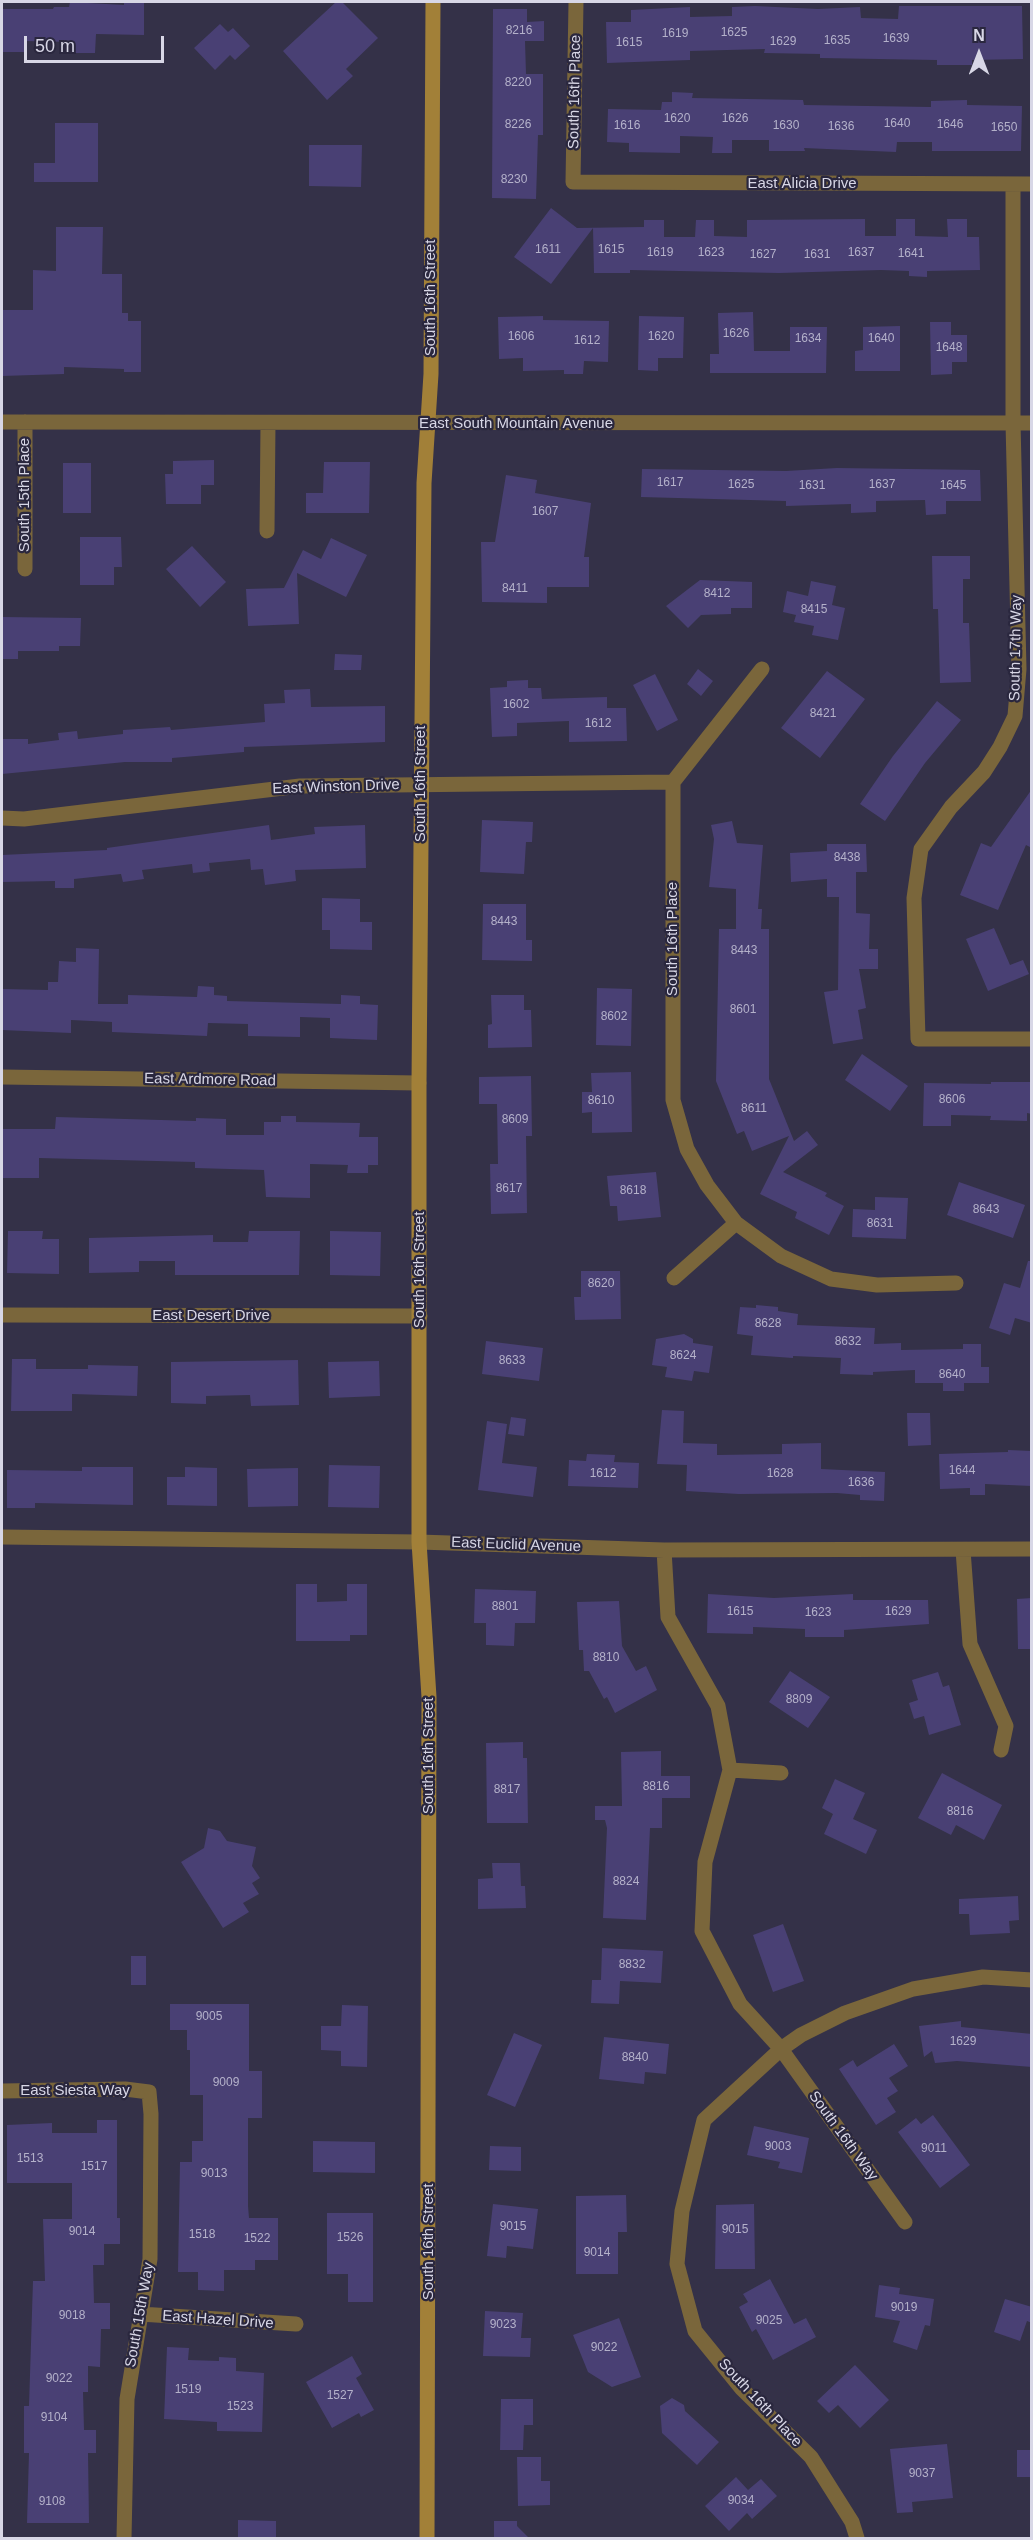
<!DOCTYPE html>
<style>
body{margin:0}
#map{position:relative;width:1033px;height:2540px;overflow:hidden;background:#343148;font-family:Arial,sans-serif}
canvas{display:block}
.frame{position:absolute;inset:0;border:3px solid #d8d7e6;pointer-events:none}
.north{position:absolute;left:949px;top:24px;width:60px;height:60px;-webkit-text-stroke:4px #2a273e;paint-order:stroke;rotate:0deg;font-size:16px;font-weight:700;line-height:24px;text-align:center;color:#d8d7e6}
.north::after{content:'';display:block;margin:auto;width:21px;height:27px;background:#d8d7e6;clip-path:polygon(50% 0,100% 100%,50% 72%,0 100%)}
.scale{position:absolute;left:24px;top:36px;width:140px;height:27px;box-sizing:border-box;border:3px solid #d8d7e6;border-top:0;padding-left:8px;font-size:18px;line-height:21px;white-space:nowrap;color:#d8d7e6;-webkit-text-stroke:4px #2a273e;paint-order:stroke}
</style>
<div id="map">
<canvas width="1033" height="2540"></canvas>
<div class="frame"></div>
<div class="north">N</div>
<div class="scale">50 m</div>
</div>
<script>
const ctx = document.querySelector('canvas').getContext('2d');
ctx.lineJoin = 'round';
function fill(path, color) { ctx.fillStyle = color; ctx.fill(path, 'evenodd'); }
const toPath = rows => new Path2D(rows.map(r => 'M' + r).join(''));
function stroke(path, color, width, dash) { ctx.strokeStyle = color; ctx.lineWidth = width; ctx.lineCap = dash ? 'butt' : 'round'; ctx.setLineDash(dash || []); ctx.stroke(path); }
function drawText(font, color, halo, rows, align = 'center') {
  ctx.font = font + ' Arial,sans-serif'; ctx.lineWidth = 4.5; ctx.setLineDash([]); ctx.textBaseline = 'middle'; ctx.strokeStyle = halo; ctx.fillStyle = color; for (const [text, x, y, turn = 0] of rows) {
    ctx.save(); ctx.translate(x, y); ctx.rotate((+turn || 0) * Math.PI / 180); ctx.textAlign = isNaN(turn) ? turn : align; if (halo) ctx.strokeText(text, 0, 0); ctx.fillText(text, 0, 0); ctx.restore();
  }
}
fill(toPath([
 [70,2,124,5,124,2,144,2,144,35,96,34,95,53,74,53,74,42,25,41,25,52,2,52,3,9,53,9,54,7,69,7],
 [336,2,342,2,378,38,346,69,353,76,327,100,283,51],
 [755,6,818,9,860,7,861,18,898,19,899,6,1022,6,1023,59,972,60,972,65,937,65,937,60,820,58,820,54,764,53,765,49,690,51,690,60,607,63,606,22,631,22,631,10,690,7,690,17,732,16,732,7],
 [493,9,527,9,527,22,544,21,544,41,525,41,526,74,543,74,543,135,538,135,536,199,492,198],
 [220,24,228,32,233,28,250,46,235,60,230,55,215,70,194,48],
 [672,92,693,93,692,98,803,100,804,105,931,107,931,101,967,100,967,105,1022,106,1021,151,932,151,932,142,897,142,896,152,804,148,805,151,769,151,769,140,732,140,732,153,712,153,713,137,680,136,680,153,629,152,629,143,607,142,608,109,661,110,662,102,672,102],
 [55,123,98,123,98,182,34,182,34,163,55,163],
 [309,145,362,145,361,187,309,186],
 [551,208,577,228,644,227,644,220,664,220,664,237,695,237,696,220,714,220,714,236,747,237,747,220,865,219,865,236,896,236,896,219,915,219,915,236,948,237,947,219,967,219,967,237,979,237,980,270,927,271,927,277,909,276,909,271,881,270,779,273,630,270,630,273,594,273,593,228,551,284,514,257],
 [56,227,103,227,102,274,122,274,122,313,128,313,128,321,141,321,141,372,124,372,124,369,64,367,64,374,2,376,2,310,33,310,33,270,56,271],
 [753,312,754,351,790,351,790,327,827,327,826,373,710,373,710,354,719,354,718,313],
 [543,316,543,320,609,321,608,362,584,361,583,374,564,374,564,370,523,371,523,358,499,359,498,317],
 [639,316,684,317,683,358,658,358,658,371,638,370],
 [930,322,951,322,951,335,967,335,967,362,952,362,952,374,931,375],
 [900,326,900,371,855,371,855,351,863,350,863,327],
 [214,460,214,485,201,485,201,504,166,504,165,474,173,474,173,461],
 [324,462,370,462,369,513,306,513,306,493,323,493],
 [63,463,91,463,91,513,63,513],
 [837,468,980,470,981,501,946,501,946,514,926,515,925,500,876,501,876,512,851,513,851,504,786,506,786,501,641,497,642,469,786,471],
 [506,475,537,480,535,493,591,503,584,557,589,557,589,587,547,587,547,603,482,602,481,542,495,542],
 [80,537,121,537,122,567,114,567,114,585,80,585],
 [331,538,367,555,346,597,297,573,299,624,248,626,246,589,284,588,303,550,321,559],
 [192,546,226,582,200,607,166,569],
 [932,556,970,556,970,579,963,579,963,623,969,623,971,682,940,683,938,609,933,609],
 [700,580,752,582,752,608,731,608,731,614,701,615,688,628,666,606],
 [811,581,836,586,832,605,845,608,838,640,812,635,814,626,794,622,796,615,783,612,787,591,808,596],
 [2,617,81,618,80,646,59,646,59,651,18,651,18,659,2,659],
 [335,654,362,655,361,670,334,670],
 [698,669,713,681,701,696,687,684],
 [827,671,865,699,820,758,781,728],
 [655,674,678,720,657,731,633,685],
 [528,680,528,688,541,688,542,699,607,697,607,708,626,708,627,741,569,742,569,721,517,723,517,736,492,737,490,688,507,687,507,681],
 [310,689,311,707,385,706,385,742,244,747,244,752,172,758,172,762,125,762,2,774,2,739,28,739,28,744,59,740,58,733,77,731,78,739,123,734,123,730,170,727,171,730,265,722,264,704,285,703,284,690],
 [937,701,961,720,925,763,885,821,860,804,893,756],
 [1032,789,1032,848,1026,845,998,910,960,895,981,843,991,847],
 [482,820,533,822,532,842,526,842,524,874,480,872],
 [732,821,737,843,763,845,758,909,762,909,761,929,769,929,769,1079,794,1141,807,1131,818,1145,783,1172,827,1193,825,1196,844,1206,829,1235,795,1218,797,1212,760,1194,789,1136,752,1151,744,1131,737,1134,716,1081,719,929,736,929,736,889,709,887,714,839,711,825],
 [269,825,271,840,315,834,314,827,365,825,366,868,295,870,296,881,265,885,263,869,251,870,250,859,209,863,210,871,193,873,192,864,142,870,144,879,123,882,121,874,74,879,74,888,55,888,55,881,2,882,2,855,107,850,107,848],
 [827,844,866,844,867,872,856,872,856,913,870,914,869,949,878,949,878,969,859,969,866,1008,858,1010,863,1039,833,1044,824,992,838,990,839,897,827,897,827,879,791,882,790,853,827,851],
 [322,898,360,899,360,922,372,922,372,950,330,949,330,930,322,930],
 [483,904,526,904,526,940,532,940,532,961,482,960],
 [994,928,1010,965,1023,960,1029,974,988,991,966,939],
 [76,948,99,949,98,1004,128,1004,128,995,197,997,198,986,214,987,214,995,227,996,227,1001,341,1004,341,995,360,996,360,1004,378,1005,377,1040,330,1038,330,1018,300,1017,300,1037,248,1036,248,1024,208,1023,207,1036,112,1032,112,1022,71,1020,71,1033,2,1030,2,989,48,990,48,982,58,982,59,961,76,962],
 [597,988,632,989,631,1046,596,1045],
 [491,995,524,995,524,1010,531,1010,532,1047,488,1048,488,1025,492,1024],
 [862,1054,908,1086,890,1111,845,1080],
 [631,1072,632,1132,592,1133,592,1112,582,1113,582,1092,592,1092,591,1073],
 [531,1076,532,1136,526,1136,527,1213,491,1214,490,1164,498,1164,497,1104,479,1104,479,1077],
 [991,1082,1032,1082,1032,1114,1027,1113,1027,1121,990,1120,991,1116,951,1115,951,1126,923,1126,924,1083,991,1084],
 [281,1116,296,1116,296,1122,360,1123,359,1137,378,1137,378,1165,368,1165,368,1173,347,1173,348,1165,310,1164,310,1198,266,1197,264,1170,195,1168,195,1162,39,1158,39,1178,2,1178,2,1129,55,1129,56,1117,196,1121,196,1118,226,1119,226,1135,264,1135,264,1122,281,1122],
 [656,1172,661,1217,618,1221,617,1206,610,1206,607,1176],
 [959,1182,1025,1205,1013,1238,947,1215],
 [875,1197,908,1198,906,1239,852,1237,853,1209,875,1210],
 [8,1231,43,1231,42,1239,59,1239,59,1274,7,1273],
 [249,1231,300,1231,299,1275,175,1275,175,1261,139,1261,139,1272,89,1273,89,1238,213,1235,213,1242,248,1242],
 [330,1231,381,1232,380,1276,330,1275],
 [1028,1261,1032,1261,1032,1323,1015,1318,1010,1335,989,1328,1004,1283,1020,1288],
 [581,1271,620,1271,621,1319,575,1320,574,1297,581,1297],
 [756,1305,778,1307,778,1311,798,1314,797,1325,875,1328,874,1344,901,1343,901,1350,963,1349,963,1344,981,1344,981,1367,989,1367,989,1383,964,1383,964,1391,943,1391,943,1383,915,1383,915,1370,873,1372,873,1375,840,1374,841,1358,793,1356,793,1358,751,1355,753,1336,737,1334,740,1307,756,1308],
 [684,1334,693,1339,693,1343,713,1346,709,1373,694,1371,692,1381,665,1377,667,1367,652,1365,656,1339],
 [486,1341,543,1348,539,1381,482,1374],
 [12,1359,36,1359,36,1369,88,1369,88,1365,138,1366,137,1396,72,1394,72,1411,11,1411],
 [298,1360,299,1405,251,1406,250,1395,206,1396,206,1404,171,1403,171,1362],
 [379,1361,380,1396,329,1398,328,1362],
 [662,1410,684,1411,683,1443,717,1444,717,1455,782,1454,782,1444,821,1443,821,1469,885,1472,884,1501,860,1500,860,1495,837,1493,739,1494,686,1491,687,1465,657,1464],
 [907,1413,930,1413,931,1445,908,1446],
 [511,1417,526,1419,524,1436,508,1434],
 [487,1421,507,1424,502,1463,537,1467,533,1497,478,1490],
 [1008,1450,1032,1451,1032,1486,985,1484,985,1495,970,1495,970,1488,940,1489,939,1454,1008,1452],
 [587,1454,615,1455,614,1462,639,1463,638,1488,568,1486,569,1460,586,1461],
 [329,1465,380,1466,379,1508,328,1507],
 [82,1467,133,1467,133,1505,35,1503,35,1508,7,1508,7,1470,82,1471],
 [185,1467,217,1468,217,1506,167,1505,167,1477,185,1477],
 [298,1468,298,1506,248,1507,247,1469],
 [296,1584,317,1584,317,1602,347,1601,347,1584,367,1584,367,1635,350,1635,350,1641,296,1641],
 [475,1589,536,1591,535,1623,515,1623,514,1646,486,1645,486,1623,474,1623],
 [708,1594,774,1598,853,1594,853,1600,928,1600,929,1624,844,1630,844,1637,805,1637,805,1629,753,1627,753,1634,707,1633],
 [1032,1598,1032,1649,1018,1649,1017,1599],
 [619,1601,622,1646,636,1671,646,1666,657,1690,615,1713,607,1697,604,1699,589,1671,584,1671,583,1650,579,1650,577,1602],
 [790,1671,830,1697,808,1728,769,1702],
 [938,1672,943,1687,949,1685,961,1725,929,1735,924,1716,914,1719,909,1703,918,1700,912,1680],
 [523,1742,523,1758,527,1758,528,1823,487,1823,486,1743],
 [661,1751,661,1776,690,1776,690,1798,662,1798,662,1828,650,1828,646,1920,603,1918,607,1828,605,1820,595,1820,595,1806,622,1806,621,1752],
 [942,1773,1002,1805,984,1840,956,1825,951,1835,918,1818],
 [835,1779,865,1793,853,1819,877,1830,866,1854,824,1834,833,1814,822,1808],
 [208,1828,220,1831,227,1841,256,1847,252,1866,260,1878,252,1883,259,1894,243,1903,249,1912,223,1928,181,1862,204,1848],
 [492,1863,520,1863,521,1886,525,1886,526,1908,478,1909,478,1879,493,1878],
 [1018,1896,1019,1920,1009,1921,1010,1933,970,1935,969,1914,959,1914,959,1899],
 [783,1924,804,1981,773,1992,753,1935],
 [602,1948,663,1951,661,1983,620,1981,619,2004,591,2003,592,1980,601,1980],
 [131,1956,146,1956,146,1985,131,1985],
 [170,2004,249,2004,249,2071,262,2071,262,2118,248,2118,248,2206,249,2218,278,2218,278,2260,255,2260,255,2270,224,2270,224,2291,198,2290,198,2272,178,2272,180,2162,192,2162,192,2141,203,2141,203,2095,190,2095,190,2050,187,2050,187,2030,170,2030],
 [342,2005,368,2006,367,2067,341,2066,341,2051,321,2050,321,2026,341,2026],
 [961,2021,961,2027,1032,2034,1032,2067,957,2061,935,2063,932,2051,924,2057,919,2026],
 [514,2033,542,2045,515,2107,487,2095],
 [604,2037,669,2044,666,2074,645,2072,644,2084,599,2079],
 [894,2044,908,2066,889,2078,898,2091,887,2098,896,2112,876,2125,839,2069,853,2060,857,2067],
 [933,2115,970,2165,940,2188,898,2132,916,2118,921,2124],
 [97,2120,117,2120,117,2218,120,2218,120,2244,104,2244,104,2265,93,2265,94,2303,110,2303,110,2329,101,2329,100,2367,88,2366,88,2392,83,2392,84,2430,96,2430,96,2453,88,2453,89,2523,27,2523,29,2453,24,2453,24,2406,29,2406,33,2281,45,2281,43,2219,72,2219,72,2183,7,2183,7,2125,52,2123,52,2133,97,2133],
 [754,2126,809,2138,802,2173,778,2168,780,2162,747,2155],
 [313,2141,375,2142,375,2173,313,2172],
 [490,2146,521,2147,521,2171,489,2170],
 [626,2195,627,2232,618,2232,618,2274,576,2274,576,2196],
 [493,2204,538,2209,533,2249,507,2246,506,2258,487,2256],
 [754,2204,755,2269,715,2269,716,2205],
 [327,2213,373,2213,373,2302,348,2302,348,2274,327,2274],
 [770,2279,794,2324,806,2318,816,2337,773,2360,756,2329,752,2332,739,2307,748,2302,743,2294],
 [879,2285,900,2288,899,2294,934,2299,930,2326,925,2325,917,2350,893,2342,900,2321,875,2317],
 [1005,2299,1032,2307,1032,2323,1027,2321,1020,2341,994,2332],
 [485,2311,523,2313,521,2338,531,2338,530,2357,483,2356],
 [619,2318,641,2377,612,2387,588,2372,573,2335],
 [167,2347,189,2348,188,2360,219,2361,219,2357,236,2358,236,2371,264,2373,262,2432,217,2431,217,2422,164,2419],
 [352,2356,362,2374,356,2378,374,2410,361,2417,359,2413,332,2428,306,2382],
 [855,2365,889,2400,860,2428,838,2405,829,2413,817,2401],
 [672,2398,684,2405,685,2411,719,2442,697,2465,662,2433,660,2406],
 [501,2399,533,2399,533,2425,524,2425,523,2450,500,2450],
 [947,2444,953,2498,912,2502,913,2512,897,2513,890,2449],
 [1017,2450,1032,2450,1032,2477,1017,2477],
 [517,2457,541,2457,541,2481,550,2481,550,2505,518,2506],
 [736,2477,748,2490,761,2479,777,2496,752,2519,747,2513,729,2531,705,2506],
 [238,2520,276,2521,276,2538,238,2538],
 [494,2521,517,2521,517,2526,529,2538,494,2538]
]), '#494074');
stroke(toPath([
 [576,2,573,182,1032,184],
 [1013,184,1013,423,1019,669,1015,716,1000,747,984,772,951,807,921,849,914,898,918,1039,1032,1039],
 [2,422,1032,423],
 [267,531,268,423],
 [25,569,25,422],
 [762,669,673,782,673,1100,687,1149,707,1185,736,1223,781,1256,831,1279,877,1285,956,1283],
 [2,818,24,819,300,786,673,782],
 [2,1077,419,1083],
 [674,1278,736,1223],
 [2,1315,420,1316],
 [2,1537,419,1542,664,1550,1032,1549],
 [664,1550,668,1617,718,1706,730,1770,705,1862,702,1931,740,2004,781,2049,704,2120,682,2211,677,2264,695,2331,742,2389,811,2457,852,2522,857,2538],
 [963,1550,970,1644,1006,1726,1001,1750],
 [730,1770,781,1773],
 [2,2091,125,2089,149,2092,151,2114,150,2259,127,2399,124,2538],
 [905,2222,781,2049,801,2035,845,2013,913,1989,983,1977,1032,1980],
 [140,2314,296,2324]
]), '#7a663b', 15);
stroke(toPath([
 [427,2538,429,1697,419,1542,419,1083,424,483,431,374,433,2]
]), '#a28038', 15);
drawText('12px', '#b4b1ca', null, [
 ["8216",519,31],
 ["1625",734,33],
 ["1619",675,34],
 ["1639",896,39],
 ["1635",837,41],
 ["1629",783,42],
 ["1615",629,43],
 ["8220",518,83],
 ["1620",677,119],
 ["1626",735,119],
 ["1640",897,124],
 ["8226",518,125],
 ["1646",950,125],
 ["1616",627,126],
 ["1630",786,126],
 ["1636",841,127],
 ["1650",1004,128],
 ["8230",514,180],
 ["1611",548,250],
 ["1615",611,250],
 ["1619",660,253],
 ["1623",711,253],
 ["1637",861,253],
 ["1641",911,254],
 ["1627",763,255],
 ["1631",817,255],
 ["1626",736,334],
 ["1606",521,337],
 ["1620",661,337],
 ["1634",808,339],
 ["1640",881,339],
 ["1612",587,341],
 ["1648",949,348],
 ["1617",670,483],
 ["1625",741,485],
 ["1637",882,485],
 ["1631",812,486],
 ["1645",953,486],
 ["1607",545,512],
 ["8411",515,589],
 ["8412",717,594],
 ["8415",814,610],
 ["1602",516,705],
 ["8421",823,714],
 ["1612",598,724],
 ["8438",847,858],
 ["8443",504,922],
 ["8443",744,951],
 ["8601",743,1010],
 ["8602",614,1017],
 ["8606",952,1100],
 ["8610",601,1101],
 ["8611",754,1109],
 ["8609",515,1120],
 ["8617",509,1189],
 ["8618",633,1191],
 ["8643",986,1210],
 ["8631",880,1224],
 ["8620",601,1284],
 ["8628",768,1324],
 ["8632",848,1342],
 ["8624",683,1356],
 ["8633",512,1361],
 ["8640",952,1375],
 ["1644",962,1471],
 ["1612",603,1474],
 ["1628",780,1474],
 ["1636",861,1483],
 ["8801",505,1607],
 ["1615",740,1612],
 ["1629",898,1612],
 ["1623",818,1613],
 ["8810",606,1658],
 ["8809",799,1700],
 ["8816",656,1787],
 ["8817",507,1790],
 ["8816",960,1812],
 ["8824",626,1882],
 ["8832",632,1965],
 ["9005",209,2017],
 ["1629",963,2042],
 ["8840",635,2058],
 ["9009",226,2083],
 ["9003",778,2147],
 ["9011",934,2149],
 ["1513",30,2159],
 ["1517",94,2167],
 ["9013",214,2174],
 ["9015",513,2227],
 ["9015",735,2230],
 ["9014",82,2232],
 ["1518",202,2235],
 ["1526",350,2238],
 ["1522",257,2239],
 ["9014",597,2253],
 ["9019",904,2308],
 ["9018",72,2316],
 ["9025",769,2321],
 ["9023",503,2325],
 ["9022",604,2348],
 ["9022",59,2379],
 ["1519",188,2390],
 ["1527",340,2396],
 ["1523",240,2407],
 ["9104",54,2418],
 ["9037",922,2474],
 ["9034",741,2501],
 ["9108",52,2502]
]);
drawText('15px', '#d8d7e6', '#2a273e', [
 ["South 16th Place",575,92,-89],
 ["East Alicia Drive",802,184],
 ["South 16th Street",431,298,-90],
 ["East South Mountain Avenue",516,424],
 ["South 15th Place",25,495,-90],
 ["South 17th Way",1016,648,-89],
 ["South 16th Street",421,784,-90],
 ["East Winston Drive",336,787,-2],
 ["South 16th Place",673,939,-90],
 ["East Ardmore Road",210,1080,1],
 ["South 16th Street",420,1270,-90],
 ["East Desert Drive",211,1316],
 ["East Euclid Avenue",516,1545,2],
 ["South 16th Street",429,1756,-90],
 ["East Siesta Way",75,2091],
 ["South 16th Way",843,2136,54],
 ["South 16th Street",429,2242,-90],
 ["South 15th Way",140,2315,-80],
 ["East Hazel Drive",218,2320,4],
 ["South 16th Place",760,2403,47]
]);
</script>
